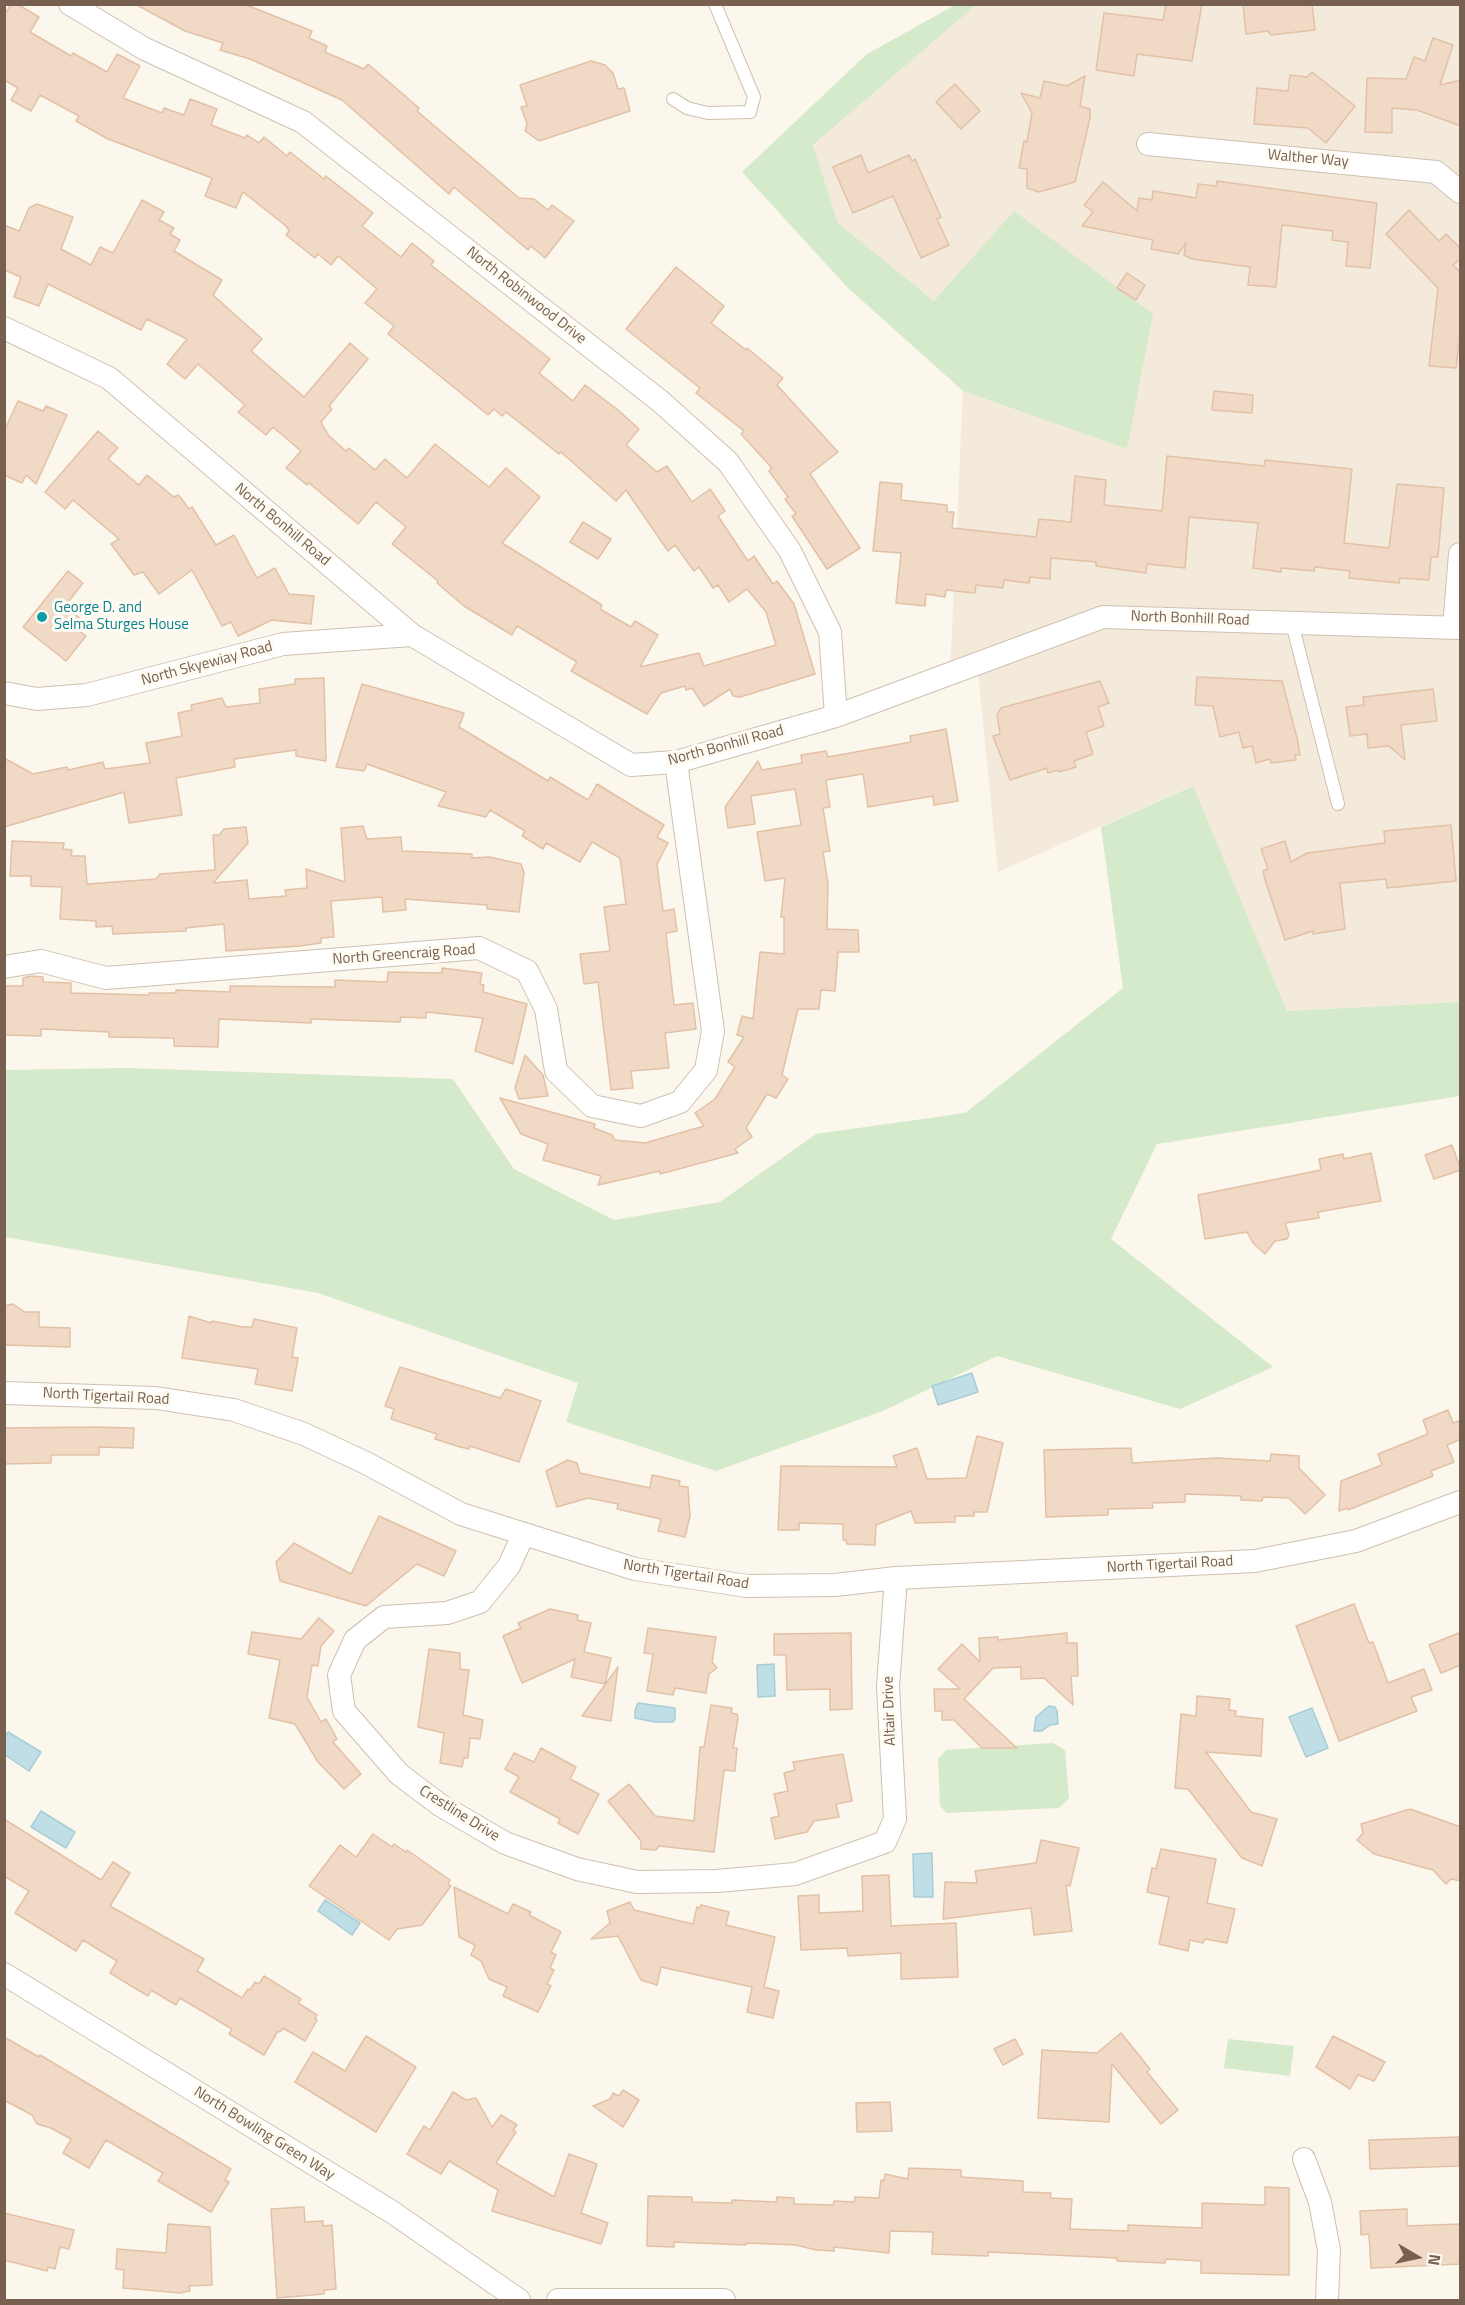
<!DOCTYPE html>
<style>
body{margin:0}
#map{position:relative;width:1465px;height:2305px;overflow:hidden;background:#fcf7ec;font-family:"Titillium Web",sans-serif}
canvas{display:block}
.frame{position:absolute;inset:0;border:6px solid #77604f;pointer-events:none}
.north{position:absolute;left:1387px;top:2227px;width:60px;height:60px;-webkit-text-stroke:4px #fefbf3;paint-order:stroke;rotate:99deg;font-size:16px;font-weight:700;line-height:24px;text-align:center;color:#77604f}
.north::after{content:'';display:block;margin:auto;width:21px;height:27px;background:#77604f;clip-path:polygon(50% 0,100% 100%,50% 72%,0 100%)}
</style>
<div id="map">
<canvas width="1465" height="2305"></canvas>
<div class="frame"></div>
<div class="north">N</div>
</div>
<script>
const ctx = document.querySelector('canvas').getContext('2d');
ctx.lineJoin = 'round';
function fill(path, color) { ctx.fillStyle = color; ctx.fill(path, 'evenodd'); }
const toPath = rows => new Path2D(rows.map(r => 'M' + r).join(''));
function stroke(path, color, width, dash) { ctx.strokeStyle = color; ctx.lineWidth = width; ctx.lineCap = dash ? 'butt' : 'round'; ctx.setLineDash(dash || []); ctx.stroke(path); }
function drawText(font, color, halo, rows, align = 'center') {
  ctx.font = font + ' "Titillium Web",sans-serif'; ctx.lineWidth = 6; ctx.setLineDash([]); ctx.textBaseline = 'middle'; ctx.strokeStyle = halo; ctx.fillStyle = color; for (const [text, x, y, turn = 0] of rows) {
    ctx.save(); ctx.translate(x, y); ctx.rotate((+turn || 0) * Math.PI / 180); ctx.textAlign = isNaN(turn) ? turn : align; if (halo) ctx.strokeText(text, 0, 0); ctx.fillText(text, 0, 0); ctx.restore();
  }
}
fill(toPath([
 [976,5,1460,5,1460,1002,1287,1011,1192,786,998,872,977,664,950,674,963,391,1127,449,934,301,838,223,813,145]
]), '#f4eadb');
fill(toPath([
 [955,5,976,5,813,145,838,223,934,301,1014,211,1153,314,1127,449,963,391,847,287,742,172,867,54],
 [1193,786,1287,1011,1460,1002,1460,1096,1157,1144,1111,1239,1273,1367,1180,1409,997,1356,883,1411,716,1471,566,1422,578,1383,318,1293,5,1237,4,1070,126,1068,453,1079,514,1169,614,1220,720,1202,816,1134,965,1113,1123,988,1101,827],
 [1053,1743,1065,1750,1069,1798,1059,1808,947,1813,940,1806,938,1759,946,1750],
 [1228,2039,1294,2046,1290,2076,1224,2068]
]), '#d5eaca');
const water = toPath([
 [972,1373,978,1392,938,1405,932,1386,972,1373],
 [774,1664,775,1696,758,1697,757,1665,774,1664],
 [638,1703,675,1708,675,1719,673,1722,655,1722,635,1718,635,1710,638,1703],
 [1049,1706,1055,1707,1057,1711,1058,1724,1050,1725,1042,1731,1034,1731,1036,1717,1049,1706],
 [1312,1708,1328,1748,1306,1757,1289,1717,1312,1708],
 [8,1732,41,1752,29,1771,5,1755,5,1737,8,1732],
 [41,1811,75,1832,66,1848,31,1827,41,1811],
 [932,1853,933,1897,914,1897,913,1854,932,1853],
 [325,1900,360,1923,352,1935,318,1911,325,1900]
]);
fill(water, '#c0dee6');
stroke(water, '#a7cdd7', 1.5);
const building = toPath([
 [11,4,17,4,39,17,30,32,71,56,73,53,107,72,117,54,140,66,123,98,162,113,164,108,184,115,190,99,217,109,211,125,245,138,247,135,259,143,264,137,287,156,290,152,324,179,326,176,373,213,362,226,401,257,412,243,434,261,431,265,550,359,539,373,573,401,585,385,618,410,639,429,626,445,657,472,667,466,692,502,710,489,725,511,718,516,748,561,754,556,773,584,777,581,794,604,815,674,740,697,733,696,730,689,704,706,692,688,686,690,685,686,661,693,647,714,571,671,577,662,517,626,512,635,464,606,437,583,438,581,392,544,406,527,376,502,358,524,309,483,307,485,286,468,301,451,273,427,266,435,238,412,245,405,198,364,185,379,167,364,187,339,147,319,141,330,48,284,39,306,14,297,21,277,4,270,4,225,19,231,29,208,37,204,73,217,61,249,91,265,100,247,113,253,142,200,164,212,159,220,174,228,170,234,180,240,174,251,222,280,213,295,262,339,251,351,304,397,350,343,368,359,329,406,332,409,321,422,329,436,346,451,349,448,375,470,385,459,407,478,435,444,489,487,506,468,540,497,502,543,602,605,600,609,631,627,635,621,658,635,640,667,699,653,704,666,776,645,766,612,747,589,729,602,718,585,713,588,699,567,694,571,675,545,668,551,626,490,616,501,561,452,559,454,506,412,502,416,494,409,488,415,388,334,394,326,365,303,377,289,338,256,331,265,318,254,315,258,286,235,289,231,286,226,243,192,236,208,205,196,212,178,108,139,76,121,79,116,40,95,31,111,11,100,18,88,4,80,4,16,11,4],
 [135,4,244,4,312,31,309,38,327,46,325,52,364,69,368,64,419,108,417,111,519,198,534,199,548,210,552,205,574,221,545,258,531,246,528,250,454,187,449,194,342,100,250,59,220,50,223,43,185,31,135,4],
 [1166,4,1202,4,1192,61,1137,54,1134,76,1096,70,1104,13,1163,20,1166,4],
 [1243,4,1312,4,1315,30,1271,35,1268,31,1246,34,1243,4],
 [1433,38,1453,45,1440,85,1461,80,1461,126,1417,110,1392,108,1392,133,1365,132,1367,78,1406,79,1414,57,1425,61,1433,38],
 [591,61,605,65,613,73,618,89,624,88,630,111,539,141,525,131,527,124,521,107,527,106,520,85,591,61],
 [1312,72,1355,106,1326,143,1308,128,1254,124,1257,88,1288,91,1290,75,1307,77,1312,72],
 [1085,76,1080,106,1090,109,1090,118,1075,182,1039,192,1027,188,1027,169,1019,168,1024,141,1027,142,1032,113,1021,93,1040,98,1044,81,1067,86,1085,76],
 [955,84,980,111,961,129,936,102,955,84],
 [861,155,868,173,909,155,912,161,915,159,941,217,937,219,949,245,921,258,893,196,853,213,833,167,861,155],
 [1217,181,1377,203,1370,268,1346,266,1348,242,1332,240,1333,231,1282,225,1276,287,1248,285,1250,267,1192,259,1184,255,1186,243,1178,254,1151,249,1153,240,1082,226,1093,212,1084,205,1103,182,1137,211,1139,198,1152,200,1153,191,1196,198,1198,184,1216,186,1217,181],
 [1409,210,1439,241,1446,234,1461,249,1461,258,1453,265,1461,273,1461,325,1456,368,1429,366,1438,288,1386,234,1409,210],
 [676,267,724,306,711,323,746,350,747,348,783,378,777,385,838,452,810,474,860,548,827,569,792,516,796,514,785,499,788,497,769,471,772,468,741,434,744,431,696,393,700,388,626,329,676,267],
 [1127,273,1145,285,1136,300,1117,288,1127,273],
 [1214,391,1253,395,1252,413,1212,410,1214,391],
 [18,401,43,411,46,406,67,415,36,484,26,475,22,483,4,475,4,431,18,401],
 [98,431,118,448,108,459,139,485,147,475,174,497,178,495,181,498,189,509,192,507,216,545,234,535,257,578,275,568,289,594,314,596,311,624,272,620,238,636,231,622,222,626,192,570,159,594,143,572,134,575,111,544,119,539,73,500,65,509,45,492,98,431],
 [1167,456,1264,466,1265,460,1352,469,1344,543,1389,548,1397,484,1444,488,1438,557,1431,557,1429,580,1400,578,1399,583,1349,578,1350,571,1315,567,1314,571,1281,568,1281,572,1253,568,1258,523,1189,517,1185,568,1147,564,1146,573,1096,566,1096,562,1051,558,1050,579,1030,577,1029,583,1004,580,1003,588,976,585,975,593,946,590,945,597,926,594,925,606,896,603,901,553,873,551,880,482,902,484,901,500,947,505,947,512,954,512,952,528,1036,537,1039,519,1071,522,1075,476,1106,480,1104,505,1162,511,1167,456],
 [583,522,611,539,598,559,570,542,583,522],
 [68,571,83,583,65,606,83,621,77,629,86,636,66,661,23,627,68,571],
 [1197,677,1282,681,1297,738,1300,755,1295,755,1296,760,1271,763,1270,759,1256,763,1252,746,1243,748,1239,732,1220,737,1213,706,1195,705,1197,677],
 [324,678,326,761,296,756,296,750,234,759,235,767,176,778,182,815,129,823,124,792,4,827,4,758,33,774,67,767,68,770,103,762,105,769,150,763,146,743,182,736,178,713,192,710,191,705,222,698,226,707,260,703,259,689,295,684,295,679,324,678],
 [1100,681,1109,703,1098,707,1104,726,1086,732,1093,754,1074,761,1076,767,1059,772,1058,770,1048,773,1047,768,1010,780,993,736,1000,734,997,715,1001,708,1100,681],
 [362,684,464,713,459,727,548,781,550,777,588,800,597,784,664,825,657,837,668,843,657,864,663,911,674,909,677,931,666,933,674,1005,693,1003,696,1029,665,1033,669,1068,631,1071,633,1088,611,1090,598,982,584,984,580,954,610,951,604,907,626,904,620,858,592,842,580,862,546,843,543,849,522,836,525,831,490,810,486,817,438,806,446,792,367,764,364,771,336,767,362,684],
 [1433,689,1437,721,1401,725,1405,760,1389,746,1368,748,1367,734,1350,736,1346,707,1364,705,1363,697,1433,689],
 [946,729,958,801,934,805,933,796,868,807,863,774,826,780,830,807,823,808,830,851,823,852,828,884,827,929,858,930,859,952,838,952,835,991,821,990,819,1009,798,1009,782,1075,788,1079,776,1098,767,1094,746,1128,752,1137,735,1149,738,1153,660,1174,660,1171,598,1185,601,1176,543,1160,548,1144,521,1134,500,1098,595,1124,594,1128,612,1135,615,1140,645,1143,704,1126,695,1113,715,1099,735,1067,728,1062,744,1037,737,1035,742,1016,753,1019,760,952,784,954,784,917,781,917,785,878,765,881,757,832,801,825,795,789,751,796,755,824,728,828,725,807,758,761,762,770,802,763,801,755,826,751,828,757,911,742,910,736,946,729],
 [1451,825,1456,881,1387,888,1386,879,1340,883,1345,929,1313,934,1313,931,1285,940,1266,883,1263,871,1268,869,1261,849,1285,841,1291,862,1307,853,1385,843,1384,831,1451,825],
 [363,826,367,839,401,837,402,851,472,854,472,858,489,857,521,864,524,873,519,912,487,909,487,905,405,899,406,910,383,912,382,897,331,901,334,937,321,938,321,943,300,946,226,951,224,924,186,928,186,931,113,934,112,926,96,927,96,921,60,919,62,887,31,886,31,876,10,876,12,841,64,843,63,849,72,850,71,856,85,856,87,884,156,879,160,874,215,870,213,835,219,835,224,829,246,827,248,843,213,883,247,880,249,899,286,896,285,890,307,888,306,869,345,882,341,828,363,826],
 [442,968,482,973,480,984,484,985,483,992,527,1004,513,1064,475,1051,483,1018,426,1012,426,1018,401,1017,400,1022,311,1019,311,1023,219,1019,218,1047,174,1046,174,1038,109,1037,109,1032,41,1029,41,1036,4,1035,4,986,23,986,23,978,31,976,43,977,43,982,71,983,71,993,149,995,149,993,176,993,176,990,230,992,230,986,335,987,335,980,387,982,388,972,442,973,442,968],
 [525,1055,543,1075,548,1096,519,1099,515,1088,525,1055],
 [1452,1145,1461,1170,1434,1179,1425,1155,1452,1145],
 [1371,1153,1381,1201,1318,1212,1319,1218,1285,1223,1289,1235,1287,1239,1275,1241,1265,1254,1253,1243,1247,1232,1205,1239,1198,1195,1321,1170,1319,1159,1343,1154,1344,1159,1371,1153],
 [13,1304,25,1312,39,1312,39,1327,70,1328,70,1347,4,1345,4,1306,13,1304],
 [189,1316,211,1323,212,1321,243,1327,252,1327,254,1319,297,1328,292,1357,298,1358,292,1391,255,1384,258,1369,182,1358,189,1316],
 [400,1367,500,1398,506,1389,541,1401,519,1462,470,1446,469,1449,460,1447,435,1439,437,1434,391,1419,394,1409,385,1406,400,1367],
 [1448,1410,1453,1423,1461,1420,1461,1439,1447,1445,1454,1462,1431,1471,1433,1476,1348,1510,1347,1508,1339,1511,1341,1481,1382,1465,1378,1454,1428,1434,1423,1420,1448,1410],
 [89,1427,134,1428,133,1448,99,1447,99,1455,51,1455,51,1463,4,1464,4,1428,89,1427],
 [977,1436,1003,1443,987,1512,974,1512,974,1516,955,1516,955,1522,915,1523,911,1511,876,1525,875,1545,847,1544,846,1540,843,1540,843,1524,799,1523,799,1530,778,1530,781,1466,897,1467,893,1456,917,1448,927,1479,966,1478,977,1436],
 [1131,1448,1132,1463,1217,1458,1270,1461,1271,1454,1299,1456,1299,1468,1325,1495,1305,1514,1289,1498,1263,1497,1262,1501,1241,1500,1241,1496,1185,1494,1185,1502,1152,1503,1153,1508,1108,1509,1108,1515,1046,1517,1044,1450,1131,1448],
 [568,1460,577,1463,580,1473,650,1488,652,1475,680,1481,679,1486,688,1487,690,1516,685,1537,658,1531,661,1519,617,1509,618,1504,588,1498,557,1507,546,1471,568,1460],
 [379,1516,456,1551,444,1576,417,1564,366,1606,280,1581,276,1562,294,1543,351,1574,379,1516],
 [1354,1604,1369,1643,1373,1642,1388,1683,1424,1669,1432,1690,1411,1697,1417,1711,1339,1741,1296,1626,1354,1604],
 [550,1609,578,1615,577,1620,591,1623,584,1652,611,1658,605,1684,571,1677,575,1659,522,1683,503,1636,521,1628,518,1623,550,1609],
 [319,1618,334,1631,321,1646,318,1666,312,1665,307,1697,321,1722,326,1719,337,1739,333,1742,361,1774,344,1789,318,1762,295,1724,269,1718,280,1660,248,1654,252,1632,301,1639,319,1618],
 [648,1628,716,1637,712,1662,717,1668,709,1674,706,1693,675,1688,673,1695,647,1691,653,1654,644,1653,648,1628],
 [1461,1632,1461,1665,1441,1673,1429,1645,1461,1632],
 [851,1633,852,1709,830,1710,830,1689,787,1690,786,1655,774,1655,774,1634,851,1633],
 [1067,1633,1067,1643,1077,1643,1078,1676,1071,1676,1073,1705,1044,1678,1021,1679,1021,1667,993,1668,964,1699,1017,1748,982,1748,954,1720,942,1720,942,1711,935,1711,934,1689,960,1689,938,1669,962,1644,980,1662,979,1638,998,1637,998,1640,1067,1633],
 [429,1649,460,1653,460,1669,469,1670,463,1715,483,1720,480,1739,470,1738,468,1758,464,1758,462,1767,440,1763,444,1733,418,1727,429,1649],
 [618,1667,611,1721,582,1716,618,1667],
 [1197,1696,1230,1699,1229,1710,1236,1711,1235,1716,1263,1719,1261,1756,1206,1752,1251,1812,1277,1819,1262,1866,1242,1858,1188,1789,1175,1788,1181,1714,1196,1716,1197,1696],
 [711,1705,732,1708,731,1713,737,1714,738,1719,733,1748,737,1748,735,1771,724,1770,714,1852,659,1846,656,1850,641,1849,641,1841,608,1801,629,1784,655,1816,694,1821,700,1747,704,1747,711,1705],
 [541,1748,576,1767,570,1779,599,1794,578,1834,558,1823,560,1819,510,1792,519,1777,505,1769,514,1753,534,1762,541,1748],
 [843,1754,852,1801,836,1804,839,1817,814,1821,807,1832,775,1839,771,1818,779,1816,774,1794,788,1791,784,1773,795,1770,793,1762,843,1754],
 [1410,1809,1461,1827,1461,1881,1451,1879,1446,1884,1433,1870,1374,1854,1357,1840,1363,1833,1361,1824,1410,1809],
 [4,1819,101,1880,113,1862,130,1873,110,1906,204,1959,197,1971,242,1998,248,1989,250,1990,255,1982,259,1984,264,1976,301,1999,298,2003,317,2015,315,2019,317,2020,305,2041,283,2028,280,2032,278,2031,264,2055,229,2034,232,2029,180,1998,176,2005,151,1990,148,1996,110,1973,117,1961,83,1940,76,1951,15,1913,29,1891,4,1876,4,1819],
 [373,1834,392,1847,394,1844,406,1852,407,1850,450,1880,448,1884,451,1886,422,1925,397,1929,389,1940,309,1886,340,1845,356,1857,373,1834],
 [1041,1840,1079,1848,1070,1886,1066,1885,1072,1931,1034,1935,1031,1908,943,1919,945,1882,977,1883,975,1871,1036,1863,1041,1840],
 [1161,1849,1216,1859,1207,1903,1235,1909,1227,1943,1205,1939,1203,1943,1190,1940,1188,1951,1159,1944,1169,1897,1147,1892,1152,1868,1156,1869,1161,1849],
 [889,1875,891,1926,956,1923,958,1977,901,1979,901,1953,848,1956,847,1948,801,1950,798,1896,819,1895,819,1913,863,1911,862,1876,889,1875],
 [454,1887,508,1914,513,1904,531,1912,529,1915,561,1932,551,1952,556,1955,550,1968,554,1970,547,1984,551,1986,538,2012,503,1996,507,1987,489,1979,481,1961,471,1955,475,1945,459,1937,454,1887],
 [630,1902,634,1910,693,1924,697,1907,700,1908,701,1905,729,1912,726,1925,775,1937,764,1987,779,1991,773,2018,747,2012,752,1987,661,1967,657,1985,641,1980,618,1936,591,1939,610,1923,607,1911,630,1902],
 [1121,2033,1150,2069,1147,2072,1178,2110,1161,2124,1112,2064,1109,2122,1038,2118,1042,2050,1097,2053,1121,2033],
 [366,2036,416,2067,376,2132,295,2082,313,2052,345,2071,366,2036],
 [1333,2036,1385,2062,1374,2081,1358,2075,1350,2089,1316,2067,1333,2036],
 [4,2037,39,2057,40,2055,231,2169,225,2180,229,2182,211,2212,158,2181,163,2173,106,2140,89,2168,63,2153,71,2139,51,2128,37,2124,32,2115,4,2100,4,2037],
 [1015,2039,1023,2054,1003,2065,994,2049,1015,2039],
 [623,2090,639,2100,623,2127,593,2106,610,2099,613,2093,619,2096,623,2090],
 [453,2092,466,2100,476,2098,492,2127,501,2115,517,2125,513,2130,516,2132,496,2163,554,2197,569,2154,597,2164,581,2213,608,2223,601,2244,492,2211,498,2190,449,2161,441,2174,407,2154,424,2126,430,2130,453,2092],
 [890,2102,892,2131,857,2132,856,2103,890,2102],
 [1459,2137,1459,2166,1370,2169,1369,2140,1459,2137],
 [909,2168,961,2170,961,2177,1023,2181,1023,2192,1051,2193,1050,2198,1072,2199,1070,2229,1128,2231,1128,2225,1202,2228,1202,2203,1265,2205,1265,2187,1289,2188,1289,2275,1201,2273,1201,2261,1166,2259,1165,2263,1117,2261,1117,2258,988,2252,988,2256,932,2254,933,2232,890,2231,889,2253,834,2247,834,2251,816,2250,796,2245,746,2243,746,2245,674,2242,674,2247,647,2246,648,2196,692,2197,692,2202,732,2203,732,2200,776,2202,777,2197,794,2198,794,2204,833,2205,834,2201,854,2202,855,2197,879,2198,881,2180,884,2181,885,2174,908,2179,909,2168],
 [304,2207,305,2222,323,2221,323,2226,332,2225,336,2289,324,2290,324,2294,277,2298,271,2209,304,2207],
 [1407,2209,1407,2226,1461,2224,1461,2264,1371,2268,1369,2234,1361,2235,1360,2211,1407,2209],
 [4,2213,74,2230,69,2249,60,2247,55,2269,48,2267,47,2271,4,2260,4,2213],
 [168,2224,210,2227,212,2285,189,2286,190,2291,180,2293,123,2288,124,2270,116,2269,117,2249,166,2253,168,2224]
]);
fill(building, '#f0d9c5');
stroke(building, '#e2c1a6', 1.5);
const service = toPath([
 [673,99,687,108,708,113,750,112,754,97,715,4],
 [1292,623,1338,804]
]);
const minor = toPath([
 [70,4,145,49,303,122,660,401,728,462,790,551,830,632,836,716],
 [1148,144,1436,172,1460,192],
 [4,328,109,378,412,635,631,765,676,762,836,716,1103,617,1460,628],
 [1454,628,1460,554],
 [4,693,37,699,87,695,283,644,412,635],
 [4,967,41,961,106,978,479,948,527,971,546,1009,556,1071,592,1106,641,1116,680,1102,706,1070,713,1031,676,762],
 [4,1393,156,1398,234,1410,304,1434,366,1463,461,1514,635,1569,747,1586,835,1585,896,1578,1255,1561,1356,1541,1460,1502],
 [523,1535,509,1566,480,1602,447,1613,384,1617,355,1640,339,1675,344,1711,399,1774,440,1805,505,1843,577,1869,637,1882,717,1881,795,1874,885,1842,895,1819,888,1686,896,1578],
 [4,1974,392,2212,519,2300],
 [1304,2159,1320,2202,1329,2250,1327,2300],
 [558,2300,724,2300]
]);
stroke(service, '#cec0b1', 14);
stroke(minor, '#cec0b1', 24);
stroke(service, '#fff', 12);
stroke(minor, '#fff', 22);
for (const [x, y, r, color] of [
 [42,617,6,"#0f9aa8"]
]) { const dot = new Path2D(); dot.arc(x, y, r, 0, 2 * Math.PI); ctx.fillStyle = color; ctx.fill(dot); stroke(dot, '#fefbf3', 2); }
drawText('15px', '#77604f', '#fefbf3', [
 ["Walther Way",1308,159,5],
 ["North Robinwood Drive",526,296,38],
 ["North Bonhill Road",282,525,40],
 ["North Bonhill Road",1190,619,2],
 ["North Skyewiay Road",207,664,-15],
 ["North Bonhill Road",726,746,-15],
 ["North Greencraig Road",404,955,-4],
 ["North Tigertail Road",106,1397,3],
 ["North Tigertail Road",1170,1565,-3],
 ["North Tigertail Road",686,1575,9],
 ["Altair Drive",890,1711,-92],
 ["Crestline Drive",459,1814,32],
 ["North Bowling Green Way",264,2134,32]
]);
drawText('15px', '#0d838f', '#fefbf3', [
 ["George D. and",54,608],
 ["Selma Sturges House",54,625]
], 'left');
</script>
